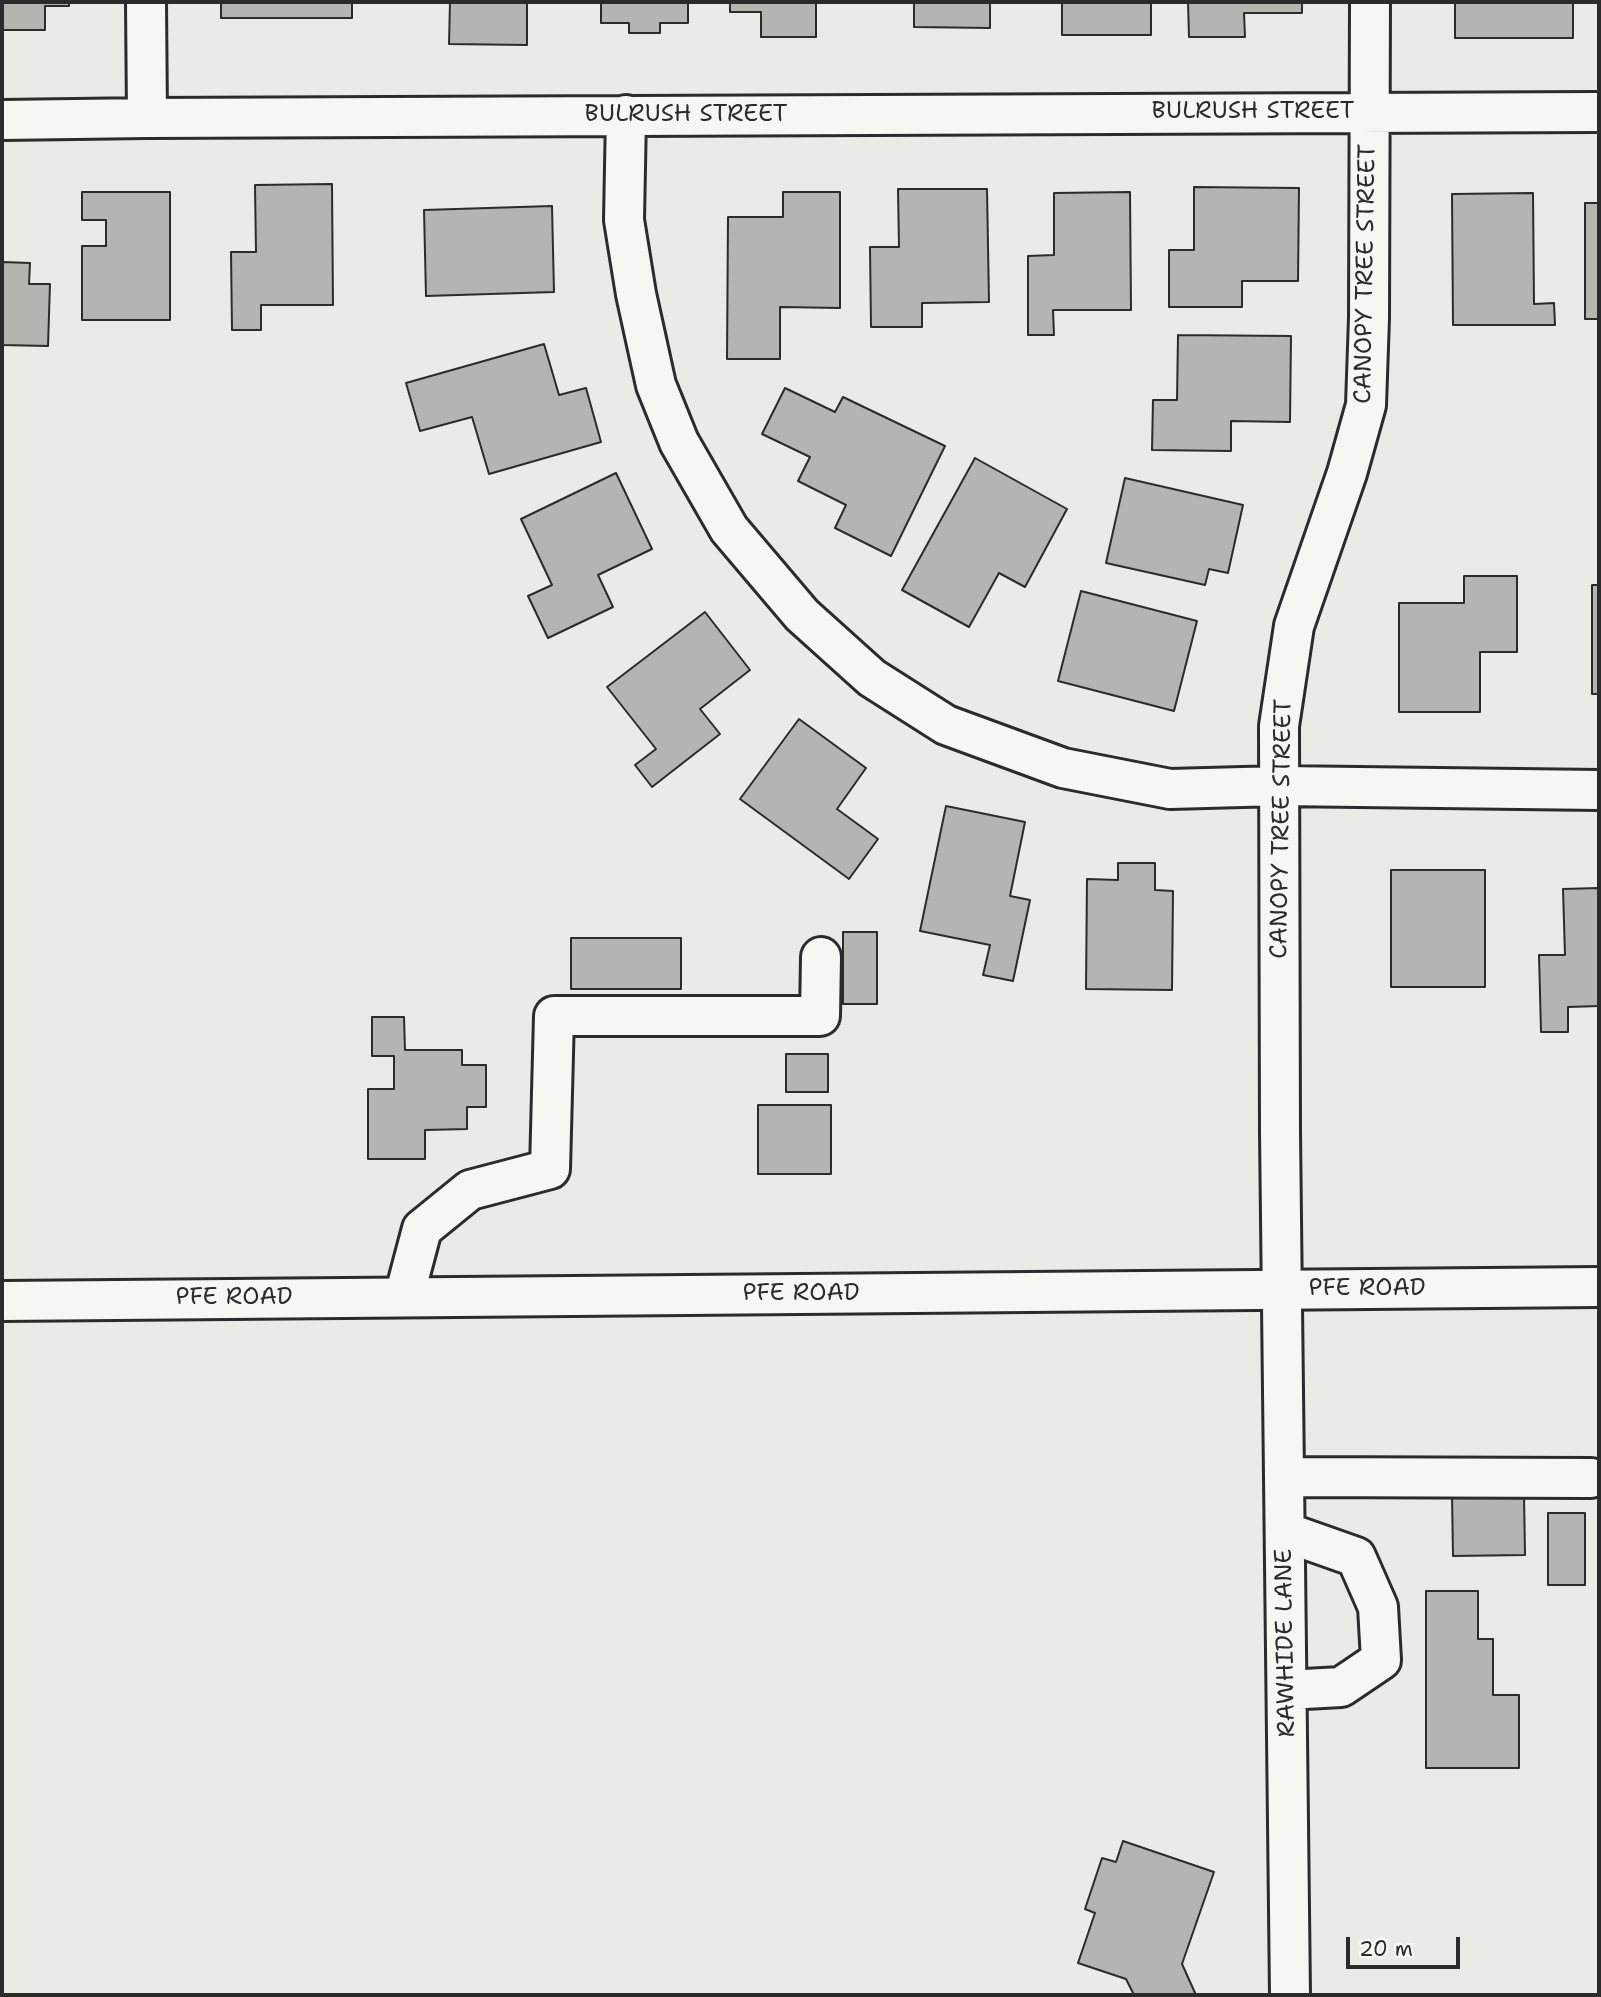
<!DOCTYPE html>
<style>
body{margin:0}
#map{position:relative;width:1601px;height:1997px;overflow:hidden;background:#eaeae6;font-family:"Shantell Sans",sans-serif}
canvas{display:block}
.frame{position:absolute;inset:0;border:4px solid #2b2b2b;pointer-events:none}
.scale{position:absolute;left:1346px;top:1937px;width:114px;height:32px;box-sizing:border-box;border:4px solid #2b2b2b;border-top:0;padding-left:9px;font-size:21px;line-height:24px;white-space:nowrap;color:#2b2b2b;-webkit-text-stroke:5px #f6f6f2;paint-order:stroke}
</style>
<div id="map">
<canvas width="1601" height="1997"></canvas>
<div class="frame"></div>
<div class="scale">20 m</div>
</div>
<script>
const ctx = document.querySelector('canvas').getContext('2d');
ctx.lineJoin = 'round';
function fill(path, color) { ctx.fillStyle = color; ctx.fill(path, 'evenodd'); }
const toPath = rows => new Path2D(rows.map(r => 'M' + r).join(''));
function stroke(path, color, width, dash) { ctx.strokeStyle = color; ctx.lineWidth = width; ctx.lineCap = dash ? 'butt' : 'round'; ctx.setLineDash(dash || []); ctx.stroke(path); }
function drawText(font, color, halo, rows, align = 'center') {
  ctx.font = font + ' "Shantell Sans",sans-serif'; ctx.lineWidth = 5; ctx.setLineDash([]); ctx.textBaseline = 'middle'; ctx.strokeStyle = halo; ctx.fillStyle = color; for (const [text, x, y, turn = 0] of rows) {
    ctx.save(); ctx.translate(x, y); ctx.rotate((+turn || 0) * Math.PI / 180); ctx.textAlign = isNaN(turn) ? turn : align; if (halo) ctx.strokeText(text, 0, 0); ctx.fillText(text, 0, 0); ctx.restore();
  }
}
const building = toPath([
 [2,2,69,2,69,6,45,6,45,30,2,30,2,2],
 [221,2,352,2,352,18,221,18,221,2],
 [450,2,527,2,527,45,449,44,450,2],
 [601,2,688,2,688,23,660,23,660,33,629,33,629,23,601,23,601,2],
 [730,2,816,2,816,37,761,37,761,12,730,12,730,2],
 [914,2,990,2,990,28,914,27,914,2],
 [1062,2,1151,2,1151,35,1062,35,1062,2],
 [1188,2,1302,2,1302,13,1244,13,1245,37,1189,37,1188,2],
 [1455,2,1573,2,1573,38,1455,38,1455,2],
 [332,184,333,305,261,305,261,330,232,330,231,252,256,252,255,185,332,184],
 [1194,187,1299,188,1298,281,1242,281,1242,307,1169,307,1169,250,1194,250,1194,187],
 [898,189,987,189,989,302,922,303,922,327,871,327,870,247,899,247,898,189],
 [82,192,170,192,170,320,82,320,82,246,106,246,106,220,82,220,82,192],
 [783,192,840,192,840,308,780,307,780,359,727,359,728,217,783,217,783,192],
 [1130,192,1131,310,1053,310,1054,335,1028,335,1028,256,1054,255,1054,193,1130,192],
 [1533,193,1534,304,1554,303,1555,325,1453,325,1452,194,1533,193],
 [1585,203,1599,203,1599,319,1585,319,1585,203],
 [552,206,554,292,426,296,424,210,552,206],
 [2,262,30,263,29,284,50,284,48,346,2,345,2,262],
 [1178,335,1291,336,1290,422,1231,421,1231,451,1152,450,1153,400,1177,400,1178,335],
 [544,344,559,395,586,388,601,442,489,474,472,417,420,431,406,383,544,344],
 [785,388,835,412,843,397,945,446,891,556,835,528,846,505,798,481,810,457,762,434,785,388],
 [975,458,1067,509,1025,587,999,573,969,627,902,590,975,458],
 [616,473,652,549,598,575,613,607,548,638,528,596,552,585,521,519,616,473],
 [1125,478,1243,505,1228,573,1209,569,1205,585,1106,563,1125,478],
 [1464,576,1517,576,1517,652,1480,652,1480,712,1399,712,1399,603,1464,603,1464,576],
 [1592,585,1599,585,1599,694,1592,694,1592,585],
 [1081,591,1197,621,1174,711,1058,681,1081,591],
 [705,612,750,670,700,709,720,734,652,787,635,765,656,749,607,687,705,612],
 [799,719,866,768,837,809,878,839,849,879,740,799,799,719],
 [946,806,1025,822,1010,896,1030,900,1013,981,983,975,990,945,920,931,946,806],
 [1118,863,1155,863,1155,890,1173,891,1172,990,1086,989,1087,879,1118,880,1118,863],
 [1391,870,1485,870,1485,987,1391,987,1391,870],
 [1599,888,1599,1006,1568,1007,1568,1032,1541,1032,1539,955,1565,955,1563,889,1599,888],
 [843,932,877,932,877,1004,843,1004,843,932],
 [571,938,681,938,681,989,571,989,571,938],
 [372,1017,404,1017,405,1050,462,1050,462,1065,486,1065,486,1107,467,1107,467,1129,425,1130,425,1159,368,1159,368,1089,394,1089,394,1056,372,1056,372,1017],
 [786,1054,828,1054,828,1092,786,1092,786,1054],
 [758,1105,831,1105,831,1174,758,1174,758,1105],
 [1524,1494,1525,1555,1453,1556,1452,1495,1524,1494],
 [1548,1513,1585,1513,1585,1585,1548,1585,1548,1513],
 [1426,1591,1478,1591,1478,1639,1493,1639,1493,1695,1519,1695,1519,1768,1426,1768,1426,1591],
 [1123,1841,1214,1872,1182,1964,1196,1995,1134,1995,1126,1979,1078,1963,1095,1913,1085,1909,1102,1858,1116,1862,1123,1841]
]);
fill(building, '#b4b4b1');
stroke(building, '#2b2b2b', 2);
const minor = toPath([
 [146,2,147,118],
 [626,115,624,220,636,294,656,385,679,442,729,529,802,615,872,678,946,725,1063,768,1170,789,1279,786,1599,790],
 [2,120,147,118,1599,112],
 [404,1297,422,1229,470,1190,550,1169,554,1016,820,1016,821,957],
 [1285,1477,1591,1478],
 [1285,1532,1356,1557,1378,1607,1381,1660,1341,1687,1287,1690],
 [1290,1995,1280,1132,1279,726,1294,626,1347,473,1366,405,1369,318,1370,2]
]);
const major = toPath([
 [2,1301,1599,1287]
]);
stroke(minor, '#2b2b2b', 44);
stroke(major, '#2b2b2b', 44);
stroke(minor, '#f6f6f2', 38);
stroke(major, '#f6f6f2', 38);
drawText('24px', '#2b2b2b', '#f6f6f2', [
 ["BULRUSH STREET",1253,112],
 ["BULRUSH STREET",686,115],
 ["CANOPY TREE STREET",1366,274,-89],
 ["CANOPY TREE STREET",1282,829,-89],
 ["PFE ROAD",1367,1289],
 ["PFE ROAD",801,1294],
 ["PFE ROAD",234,1298],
 ["RAWHIDE LANE",1286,1643,-91]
]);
</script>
